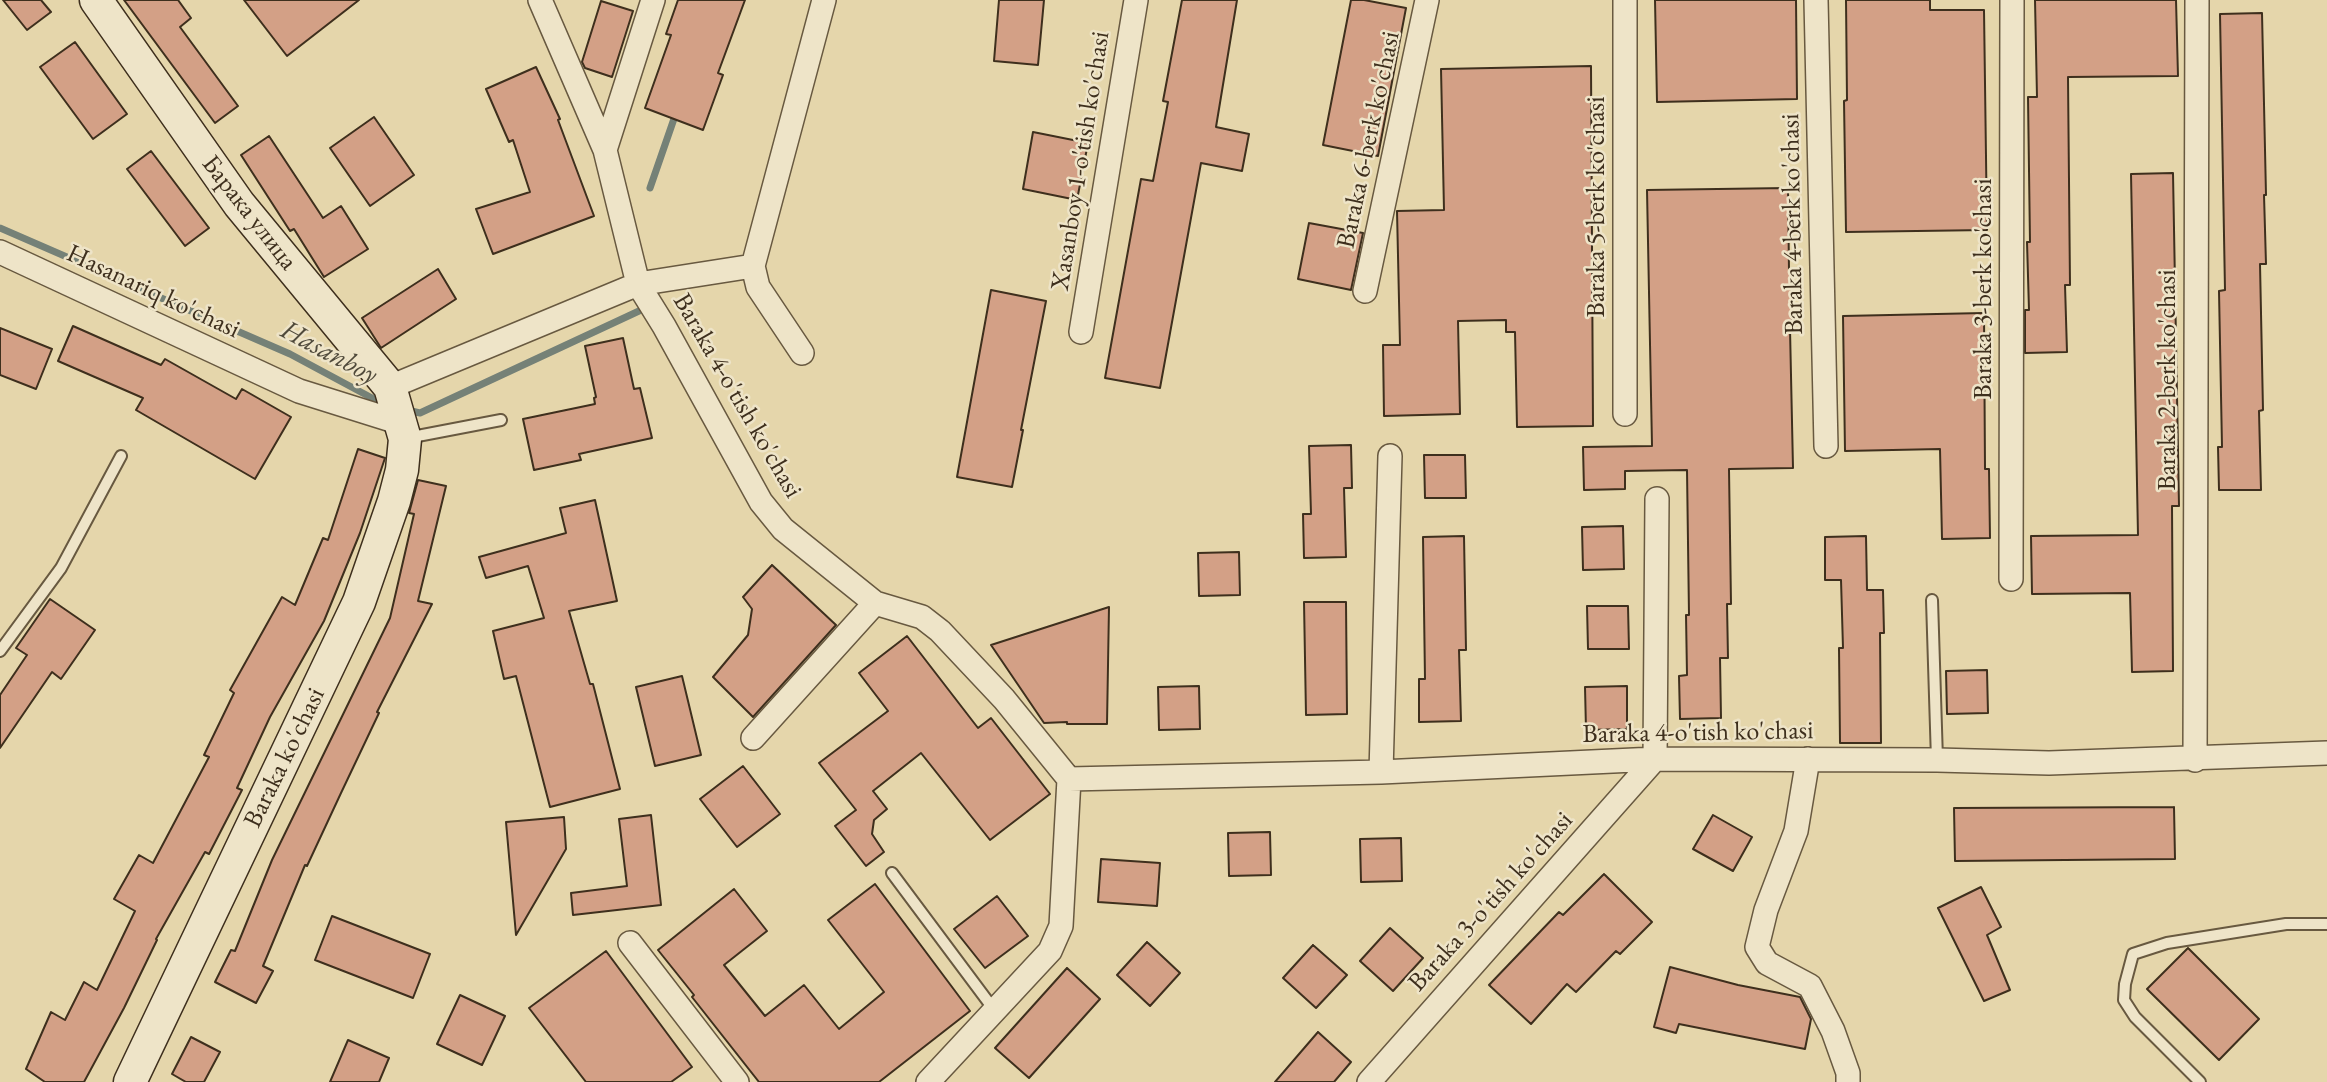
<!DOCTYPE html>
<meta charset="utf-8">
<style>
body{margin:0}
canvas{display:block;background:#e5d6ab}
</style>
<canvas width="2327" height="1082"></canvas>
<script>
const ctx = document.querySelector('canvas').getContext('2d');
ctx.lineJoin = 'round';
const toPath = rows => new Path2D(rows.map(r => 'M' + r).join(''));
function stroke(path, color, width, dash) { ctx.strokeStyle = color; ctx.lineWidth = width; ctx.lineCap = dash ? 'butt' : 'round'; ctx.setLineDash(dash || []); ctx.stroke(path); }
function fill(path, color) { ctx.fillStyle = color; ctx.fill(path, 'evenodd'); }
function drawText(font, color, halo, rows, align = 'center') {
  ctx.font = font + ' "EB Garamond",serif'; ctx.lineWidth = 5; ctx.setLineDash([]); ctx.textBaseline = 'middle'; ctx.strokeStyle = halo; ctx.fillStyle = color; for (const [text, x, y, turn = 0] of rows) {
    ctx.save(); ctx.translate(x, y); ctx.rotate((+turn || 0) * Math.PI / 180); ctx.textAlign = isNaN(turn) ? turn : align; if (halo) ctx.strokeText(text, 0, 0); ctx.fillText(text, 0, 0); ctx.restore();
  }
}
stroke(toPath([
 [650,188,676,113],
 [0,228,290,354,385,405],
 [407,410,420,413,639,311]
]), '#758177', 7);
const building = toPath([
 [3,0,41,0,51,12,27,30,3,0],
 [124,0,178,0,191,18,180,27,238,106,215,123,124,0],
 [244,0,359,0,287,56,244,0],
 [678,0,745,0,718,73,723,75,703,130,645,108,671,35,666,34,678,0],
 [999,0,1044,0,1038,65,994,61,999,0],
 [1182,0,1237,0,1216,127,1249,134,1242,171,1201,163,1160,388,1105,378,1141,179,1153,181,1168,102,1163,101,1182,0],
 [1351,0,1364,0,1406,8,1378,156,1323,145,1351,0],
 [1655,0,1796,0,1797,99,1657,102,1655,0],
 [1846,0,1930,0,1930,10,1984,10,1987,230,1846,232,1844,101,1847,100,1846,0],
 [2035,0,2176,0,2178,76,2068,77,2070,285,2065,285,2067,352,2025,353,2025,310,2029,310,2027,242,2030,242,2028,97,2037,97,2035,0],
 [601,1,633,11,612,77,585,68,582,62,601,1],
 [2262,13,2266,195,2264,195,2266,264,2260,264,2263,410,2259,411,2261,490,2219,490,2218,447,2222,447,2219,291,2225,290,2220,14,2262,13],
 [75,42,127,114,93,139,40,67,75,42],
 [1591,66,1593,426,1517,427,1515,332,1506,332,1506,320,1458,321,1460,414,1384,416,1383,345,1400,345,1397,211,1444,210,1441,69,1591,66],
 [536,67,560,119,558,120,594,216,493,254,476,209,530,192,513,140,509,142,486,89,536,67],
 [374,117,414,175,370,206,330,148,374,117],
 [1033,132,1088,143,1077,200,1023,189,1033,132],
 [269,136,323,218,341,206,368,249,324,277,294,229,290,231,241,155,269,136],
 [151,151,209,228,185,246,127,169,151,151],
 [2173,173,2179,506,2172,506,2173,671,2132,672,2130,593,2032,594,2031,536,2138,535,2131,174,2173,173],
 [1788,188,1789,271,1791,271,1792,329,1790,329,1793,468,1729,469,1731,604,1727,604,1728,658,1720,658,1721,718,1680,719,1679,676,1687,675,1686,615,1689,615,1687,470,1625,471,1625,489,1584,490,1583,447,1652,446,1647,190,1788,188],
 [1309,223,1363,233,1351,290,1298,279,1309,223],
 [438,269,456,299,381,348,362,318,438,269],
 [991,290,1046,301,1021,430,1023,430,1012,487,957,477,991,290],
 [1984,313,1985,469,1989,469,1990,538,1942,539,1940,449,1845,451,1843,316,1984,313],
 [73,326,161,365,165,359,236,399,242,389,291,417,255,479,136,410,143,398,58,361,73,326],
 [0,328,52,349,36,389,0,375,0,328],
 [623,338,634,389,640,388,652,438,579,454,581,460,534,470,523,419,595,404,594,398,596,397,585,346,623,338],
 [1351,445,1352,488,1344,488,1346,557,1304,558,1303,514,1311,514,1309,446,1351,445],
 [358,449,385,458,360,533,324,621,270,717,237,788,242,790,209,854,205,852,156,939,157,940,124,1008,84,1082,45,1082,26,1069,51,1012,65,1020,84,982,97,990,135,911,114,899,139,855,153,863,209,757,204,755,234,693,230,690,282,597,295,605,323,538,328,540,358,449],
 [1424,455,1465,455,1466,498,1425,498,1424,455],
 [418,480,446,486,418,601,432,604,377,712,379,713,341,793,307,866,305,865,263,966,273,971,256,1003,215,982,231,950,235,951,272,860,390,618,414,514,409,513,418,480],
 [595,500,617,601,569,611,590,684,593,684,620,789,550,807,516,676,504,679,493,631,544,618,528,566,486,578,479,557,566,533,560,508,595,500],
 [1623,526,1624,569,1583,570,1582,527,1623,526],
 [1464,536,1466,650,1459,650,1461,721,1419,722,1419,679,1425,679,1423,537,1464,536],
 [1866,536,1867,590,1883,590,1884,633,1880,633,1881,743,1840,743,1839,648,1843,648,1841,580,1825,580,1825,537,1866,536],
 [1239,552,1240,595,1199,596,1198,553,1239,552],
 [772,565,836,625,753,717,713,677,748,635,752,609,743,597,772,565],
 [50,599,95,630,61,679,52,672,0,748,0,695,27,655,16,648,50,599],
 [1304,602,1346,602,1347,714,1306,715,1304,602],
 [1587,606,1628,606,1629,649,1588,649,1587,606],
 [1109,607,1107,724,1067,724,1067,722,1044,723,991,645,1109,607],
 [907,636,978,728,991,718,1050,794,990,840,921,753,873,791,887,809,874,820,872,834,884,852,866,866,835,826,856,810,819,763,888,711,859,673,907,636],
 [1987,670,1988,713,1947,714,1946,671,1987,670],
 [682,676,701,755,655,766,636,687,682,676],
 [1199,686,1200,729,1159,730,1158,687,1199,686],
 [1627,686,1627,729,1586,730,1585,687,1627,686],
 [743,766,780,814,737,847,700,799,743,766],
 [2174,807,2175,859,1955,861,1954,808,2174,807],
 [651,815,661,905,573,915,571,893,627,886,619,819,651,815],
 [1713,815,1752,837,1733,871,1693,849,1713,815],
 [564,817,566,849,516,935,506,822,564,817],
 [1270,832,1271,875,1229,876,1228,833,1270,832],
 [1401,838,1402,881,1361,882,1360,839,1401,838],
 [1101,859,1160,863,1157,906,1098,902,1101,859],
 [1604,874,1652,922,1620,954,1616,951,1576,992,1567,984,1531,1024,1489,985,1559,912,1563,915,1604,874],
 [875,884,970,1011,879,1082,759,1082,692,997,694,995,658,950,734,889,767,931,724,965,765,1016,804,985,839,1029,884,992,828,920,875,884],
 [1981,887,2001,927,1987,935,2010,990,1984,1001,1938,908,1981,887],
 [997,896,1028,936,985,968,954,929,997,896],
 [332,916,430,954,413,998,315,960,332,916],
 [1390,928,1423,958,1393,991,1360,961,1390,928],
 [1147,942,1180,973,1150,1006,1117,975,1147,942],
 [1313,945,1347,975,1316,1008,1283,978,1313,945],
 [2188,948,2259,1019,2219,1060,2147,989,2188,948],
 [606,951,692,1067,671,1082,586,1082,529,1008,606,951],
 [1670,967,1738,985,1800,997,1811,1019,1805,1049,1679,1024,1676,1033,1654,1027,1670,967],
 [1067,968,1100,999,1029,1078,995,1048,1067,968],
 [460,995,505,1016,482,1065,437,1044,460,995],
 [1318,1032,1351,1062,1334,1082,1275,1082,1318,1032],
 [191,1037,220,1052,204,1082,186,1082,172,1074,191,1037],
 [348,1040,389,1058,379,1082,330,1082,348,1040]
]);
fill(building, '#d3a086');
stroke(building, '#3e2f1d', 2);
const lane = toPath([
 [407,438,501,420],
 [1932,600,1937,760],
 [0,651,61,568,121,456],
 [892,873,995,1011],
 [2200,1082,2135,1017,2124,1000,2125,984,2133,954,2167,943,2286,924,2327,924]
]);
const street = toPath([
 [540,0,605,150,638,284,664,326,761,502,783,529,875,603,922,617,940,631,1004,699,1069,779,1061,926,1050,951,928,1082],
 [1816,0,1826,446],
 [605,150,653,0],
 [0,252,299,391,401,423],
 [1365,291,1427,0],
 [1081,332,1136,0],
 [802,353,758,287,753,266,824,0],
 [390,387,638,284,753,266],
 [1625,414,1625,0],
 [2011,579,2012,0],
 [753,738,875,603],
 [1808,759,1796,831,1766,910,1757,947,1767,963,1810,986,1833,1031,1848,1073,1848,1082],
 [2195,760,2197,0],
 [1381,772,1390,456],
 [1069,779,1381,772,1655,759,1937,760,2049,763,2327,753],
 [630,943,737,1082],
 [1369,1082,1655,759,1657,499]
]);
const secondary = toPath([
 [96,0,239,204,390,387,405,439,402,470,394,501,359,602,130,1082]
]);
stroke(lane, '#685940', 14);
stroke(street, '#685940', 26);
stroke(secondary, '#3e2f1d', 35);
stroke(lane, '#eee4c8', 10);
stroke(street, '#eee4c8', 23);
stroke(secondary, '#eee4c8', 32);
drawText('26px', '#3e2f1d', '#eee4c8', [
 ["Baraka 6-berk ko'chasi",1369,140,-78],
 ["Xasanboy 1-o'tish ko'chasi",1081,161,-81],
 ["Baraka 5-berk ko'chasi",1597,207,-90],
 ["Барака улица",249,213,52],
 ["Baraka 4-berk ko'chasi",1793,224,-91],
 ["Baraka 3-berk ko'chasi",1984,289,-90],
 ["Hasanariq ko'chasi",153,292,25],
 ["Baraka 2-berk ko'chasi",2168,380,-90],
 ["Baraka 4-o'tish ko'chasi",737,396,60],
 ["Baraka 4-o'tish ko'chasi",1698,733,-1],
 ["Baraka ko'chasi",285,758,-64],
 ["Baraka 3-o'tish ko'chasi",1491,902,-48]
]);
drawText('italic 28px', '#504a3b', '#eee4c8', [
 ["Hasanboy",329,353,28]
]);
</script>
